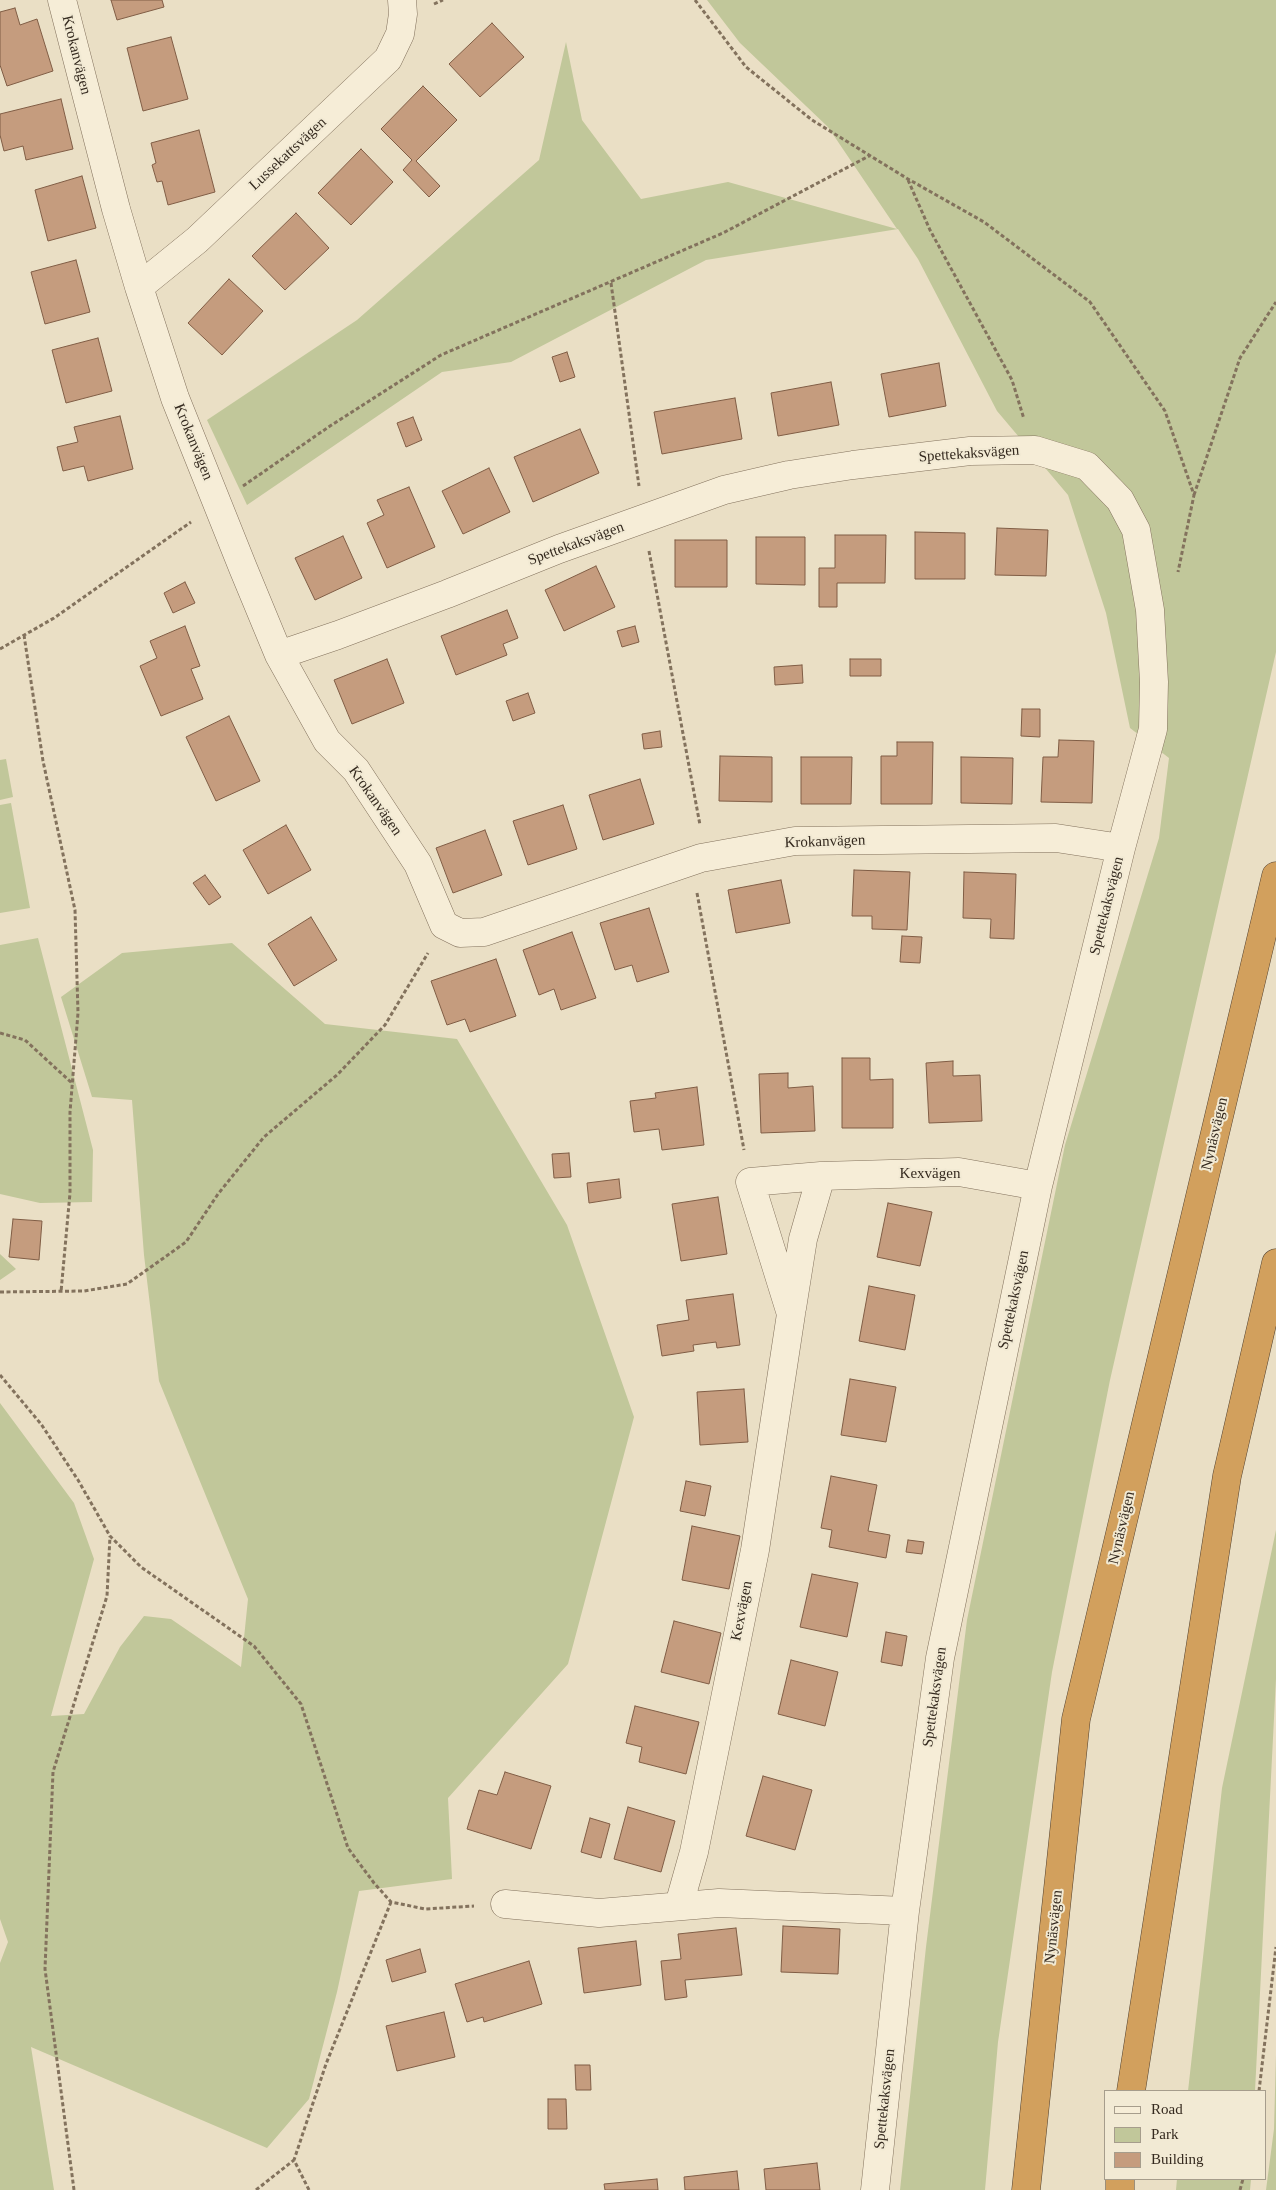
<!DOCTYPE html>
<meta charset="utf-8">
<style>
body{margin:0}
#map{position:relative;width:1276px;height:2190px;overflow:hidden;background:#eadfc5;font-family:Georgia,serif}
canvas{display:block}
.legend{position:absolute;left:1104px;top:2090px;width:162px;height:90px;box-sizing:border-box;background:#f2ead4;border:1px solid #a69d8c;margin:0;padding:6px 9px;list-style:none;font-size:15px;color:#352a1f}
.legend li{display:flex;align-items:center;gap:10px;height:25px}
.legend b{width:25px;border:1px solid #a69d8c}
</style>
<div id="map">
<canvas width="1276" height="2190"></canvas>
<ul class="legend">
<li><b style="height:6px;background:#f6edd7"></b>Road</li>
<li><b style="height:14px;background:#c1c79a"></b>Park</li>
<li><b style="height:14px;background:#c59c7e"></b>Building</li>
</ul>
</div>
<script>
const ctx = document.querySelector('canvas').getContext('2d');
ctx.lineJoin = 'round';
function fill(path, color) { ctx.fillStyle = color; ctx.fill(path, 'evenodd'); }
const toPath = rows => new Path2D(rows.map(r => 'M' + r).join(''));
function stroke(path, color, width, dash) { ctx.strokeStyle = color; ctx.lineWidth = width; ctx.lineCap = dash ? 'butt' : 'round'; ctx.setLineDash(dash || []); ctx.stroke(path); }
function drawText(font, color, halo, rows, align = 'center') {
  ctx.font = font + ' Georgia,serif'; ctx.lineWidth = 4; ctx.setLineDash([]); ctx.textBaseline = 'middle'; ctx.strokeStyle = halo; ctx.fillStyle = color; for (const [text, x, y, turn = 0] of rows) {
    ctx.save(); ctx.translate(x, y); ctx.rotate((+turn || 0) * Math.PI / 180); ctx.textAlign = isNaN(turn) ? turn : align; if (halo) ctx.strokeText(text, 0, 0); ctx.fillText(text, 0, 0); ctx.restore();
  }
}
fill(toPath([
 [707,0,1276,0,1276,652,1110,1380,1052,1672,998,2042,985,2190,900,2190,926,1947,967,1620,1065,1145,1159,838,1169,758,1130,728,1106,613,1068,495,997,411,918,259,898,229,706,260,511,362,442,372,247,505,207,420,357,320,539,160,566,42,582,120,641,199,728,182,897,229,828,127,740,43],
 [6,759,13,797,0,800,0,760],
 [11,803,30,908,0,913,0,805],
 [38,938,93,1150,92,1202,40,1203,0,1194,0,945],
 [232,943,325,1024,457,1039,567,1225,634,1417,568,1664,448,1798,452,1879,359,1891,337,1992,309,2099,267,2148,31,2047,54,2190,0,2190,0,1963,8,1942,0,1919,0,1403,74,1503,94,1559,51,1716,84,1714,120,1647,144,1616,171,1619,241,1667,248,1599,159,1381,144,1255,132,1100,92,1097,61,997,122,953],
 [0,1254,16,1269,0,1280],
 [1276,1530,1276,1679,1255,2091,1188,2091,1222,1788],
 [1276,2055,1276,2190,1266,2190,1274,2129],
 [1177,2179,1251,2179,1250,2190,1176,2190]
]), '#c1c79a');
const building = toPath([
 [111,0,162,0,164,7,117,20,111,0],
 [15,8,20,25,37,19,53,71,7,86,0,65,0,12,15,8],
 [492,23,524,57,480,97,449,64,492,23],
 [171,37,188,99,143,111,127,48,171,37],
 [423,86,457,120,416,161,440,186,429,197,403,170,412,160,381,129,423,86],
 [61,99,73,149,26,160,23,146,4,151,0,135,0,114,61,99],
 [199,130,215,192,168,205,162,181,157,182,152,165,156,163,151,143,199,130],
 [361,149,393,182,351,225,318,193,361,149],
 [82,176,96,228,48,241,35,190,82,176],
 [296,213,329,248,285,290,252,256,296,213],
 [76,260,90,312,45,324,31,272,76,260],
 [229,279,263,311,222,355,188,323,229,279],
 [98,338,112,391,66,403,52,350,98,338],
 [567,352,575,377,560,382,552,357,567,352],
 [939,363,946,406,889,417,881,374,939,363],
 [831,382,839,425,778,436,771,393,831,382],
 [735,398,742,439,662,454,654,412,735,398],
 [120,416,133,469,88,481,84,466,63,471,57,447,78,442,74,427,120,416],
 [413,417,422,440,406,447,397,423,413,417],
 [580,429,599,473,533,502,514,457,580,429],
 [489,468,510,512,463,534,442,491,489,468],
 [409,487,435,547,387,568,367,523,384,515,377,500,409,487],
 [997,528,1048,530,1046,576,995,575,997,528],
 [915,532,965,533,965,579,915,579,915,532],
 [835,535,886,535,885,583,837,583,837,607,819,607,819,568,835,568,835,535],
 [343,536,362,578,315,600,295,558,343,536],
 [756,537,805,537,805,585,756,584,756,537],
 [675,540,727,540,727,587,675,587,675,540],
 [596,566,615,607,564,631,545,590,596,566],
 [185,582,195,603,173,613,164,593,185,582],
 [507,610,518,638,503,644,507,655,456,675,441,636,507,610],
 [185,626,200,666,191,669,203,699,161,716,140,666,157,658,150,641,185,626],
 [635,626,639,642,622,647,617,631,635,626],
 [387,659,404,703,352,724,334,680,387,659],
 [850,659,881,659,881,676,850,676,850,659],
 [802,665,803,683,775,685,774,667,802,665],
 [528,693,535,713,513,721,506,701,528,693],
 [1022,709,1040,709,1040,737,1021,736,1022,709],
 [229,716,260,781,216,801,186,737,229,716],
 [660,731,662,747,644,749,642,734,660,731],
 [1059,740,1094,741,1092,803,1041,802,1043,757,1058,757,1059,740],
 [897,742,933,742,932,804,881,804,881,756,897,756,897,742],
 [720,756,772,757,772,802,719,801,720,756],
 [801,757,852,757,851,804,801,804,801,757],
 [961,757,1013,758,1012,804,961,803,961,757],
 [640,779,654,824,603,840,589,795,640,779],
 [563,805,577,849,528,865,513,821,563,805],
 [286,825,311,870,268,894,243,850,286,825],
 [485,830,502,875,453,893,436,848,485,830],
 [854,870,910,872,907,930,872,929,872,916,852,916,854,870],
 [964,872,1016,874,1014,939,990,938,991,919,963,918,964,872],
 [205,875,221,897,209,905,193,883,205,875],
 [781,880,790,923,736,933,728,890,781,880],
 [649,908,669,972,637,982,632,965,615,970,600,923,649,908],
 [311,917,337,960,294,986,268,944,311,917],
 [572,932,596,998,561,1010,554,989,539,995,523,950,572,932],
 [902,936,922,937,920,963,900,962,902,936],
 [496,959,516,1016,470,1032,465,1019,447,1025,431,981,496,959],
 [842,1058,870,1058,870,1080,893,1079,893,1128,842,1128,842,1058],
 [953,1061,953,1076,980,1075,982,1121,929,1123,926,1063,953,1061],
 [788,1073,788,1088,813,1086,815,1131,761,1133,759,1074,788,1073],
 [697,1087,704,1145,662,1150,659,1129,634,1132,630,1101,656,1098,655,1093,697,1087],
 [569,1153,571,1177,554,1178,552,1154,569,1153],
 [619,1179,621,1198,589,1203,587,1183,619,1179],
 [718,1197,727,1254,681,1261,672,1204,718,1197],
 [888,1203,932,1212,920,1266,877,1257,888,1203],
 [13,1219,42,1221,39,1260,9,1257,13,1219],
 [869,1286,915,1295,905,1350,859,1341,869,1286],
 [733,1294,740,1345,717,1348,716,1342,693,1345,694,1351,662,1356,657,1325,689,1320,686,1300,733,1294],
 [850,1379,896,1387,886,1442,841,1435,850,1379],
 [744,1389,748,1442,700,1445,697,1392,744,1389],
 [831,1476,877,1485,868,1531,890,1535,886,1558,829,1547,832,1530,821,1528,831,1476],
 [686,1481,711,1486,705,1516,680,1511,686,1481],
 [692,1526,740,1536,729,1589,682,1580,692,1526],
 [908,1540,924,1542,922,1554,906,1552,908,1540],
 [812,1574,858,1583,847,1637,800,1627,812,1574],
 [674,1621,721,1633,709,1684,661,1672,674,1621],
 [886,1632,907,1636,902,1666,881,1662,886,1632],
 [791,1660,838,1672,825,1726,778,1714,791,1660],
 [635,1706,699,1722,686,1774,639,1762,642,1747,626,1743,635,1706],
 [505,1772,551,1786,531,1849,467,1829,479,1790,497,1795,505,1772],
 [763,1776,812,1790,795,1850,746,1836,763,1776],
 [628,1807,675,1821,661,1872,614,1859,628,1807],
 [590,1818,610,1824,601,1858,581,1852,590,1818],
 [783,1926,840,1929,838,1974,781,1972,783,1926],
 [736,1928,742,1975,685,1980,687,1997,665,2000,661,1961,681,1959,678,1934,736,1928],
 [636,1941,641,1985,584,1993,578,1948,636,1941],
 [420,1949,426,1972,392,1982,386,1960,420,1949],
 [529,1961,542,2004,484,2022,483,2017,467,2022,455,1984,529,1961],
 [444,2012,455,2057,397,2071,386,2026,444,2012],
 [575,2065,590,2065,591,2090,576,2090,575,2065],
 [548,2099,566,2099,567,2129,548,2129,548,2099],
 [817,2163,820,2190,766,2190,764,2169,817,2163],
 [737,2171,739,2190,685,2190,684,2177,737,2171],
 [657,2179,658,2190,605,2190,604,2184,657,2179]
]);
fill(building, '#c59c7e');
stroke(building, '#805d45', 1);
const minor = toPath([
 [62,0,116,209,139,287,175,398,243,568,279,655,327,741,356,770,418,864,444,925,460,933,484,932,701,858,795,841,1056,838,1121,848],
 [139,287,197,240,388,59,400,34,403,14,402,0],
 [279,655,338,635,447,594,559,549,724,490,789,475,853,465,970,451,1035,450,1087,466,1120,500,1136,530,1150,610,1154,682,1153,729,1121,848,1038,1186,940,1658,905,1911,875,2190],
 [792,1308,803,1239,821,1176],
 [505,1904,599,1913,719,1903,905,1911],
 [679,1905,694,1852,755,1550,791,1314,750,1182,821,1176,959,1172,1038,1186]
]);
const highway = toPath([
 [1131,2091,1227,1476,1276,1263],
 [1026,2190,1076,1719,1276,876],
 [1120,2190,1120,2179]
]);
stroke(minor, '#83725d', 29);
stroke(highway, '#514030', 29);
stroke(toPath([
 [695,0,746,67,812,120,908,179,984,222,1090,302,1165,411,1194,495,1178,572],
 [434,4,443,0],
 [908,180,930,230,1012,380,1024,419],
 [611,283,639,486],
 [243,486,330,426,441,355,723,233,869,156],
 [1194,495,1240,358,1276,302],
 [649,551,700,825],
 [24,635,43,761,75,910,78,1013,70,1112,70,1193,61,1292],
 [0,649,54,618,191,522],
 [697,893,744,1150],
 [0,1033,25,1040,73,1084],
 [0,1292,84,1291,127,1284,186,1242,218,1194,264,1137,337,1075,385,1025,428,953],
 [0,1375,41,1424,78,1480,110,1536,141,1567,254,1646,301,1704,348,1848,374,1883,391,1902,425,1909,474,1906],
 [1259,2091,1276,1947],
 [74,2190,45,1969,53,1772,107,1596,110,1536],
 [256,2190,294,2160],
 [309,2190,294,2160,326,2064,391,1902],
 [1240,2190,1243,2179]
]), '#83725d', 3, [4, 2.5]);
stroke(minor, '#f6edd7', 28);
stroke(highway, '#d2a05d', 28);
drawText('15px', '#352a1f', '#f2ead4', [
 ["Krokanvägen",76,55,76],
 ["Lussekattsvägen",288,154,-43],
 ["Krokanvägen",193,442,68],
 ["Spettekaksvägen",969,454,-4],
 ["Spettekaksvägen",576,544,-20],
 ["Krokanvägen",375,801,55],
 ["Krokanvägen",825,842,-2],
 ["Spettekaksvägen",1107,906,-76],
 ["Nynäsvägen",1215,1134,-77],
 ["Kexvägen",930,1174],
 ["Spettekaksvägen",1014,1300,-78],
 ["Nynäsvägen",1122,1528,-77],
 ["Kexvägen",742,1611,-79],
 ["Spettekaksvägen",935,1697,-82],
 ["Nynäsvägen",1054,1927,-84],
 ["Spettekaksvägen",885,2099,-84]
]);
</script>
